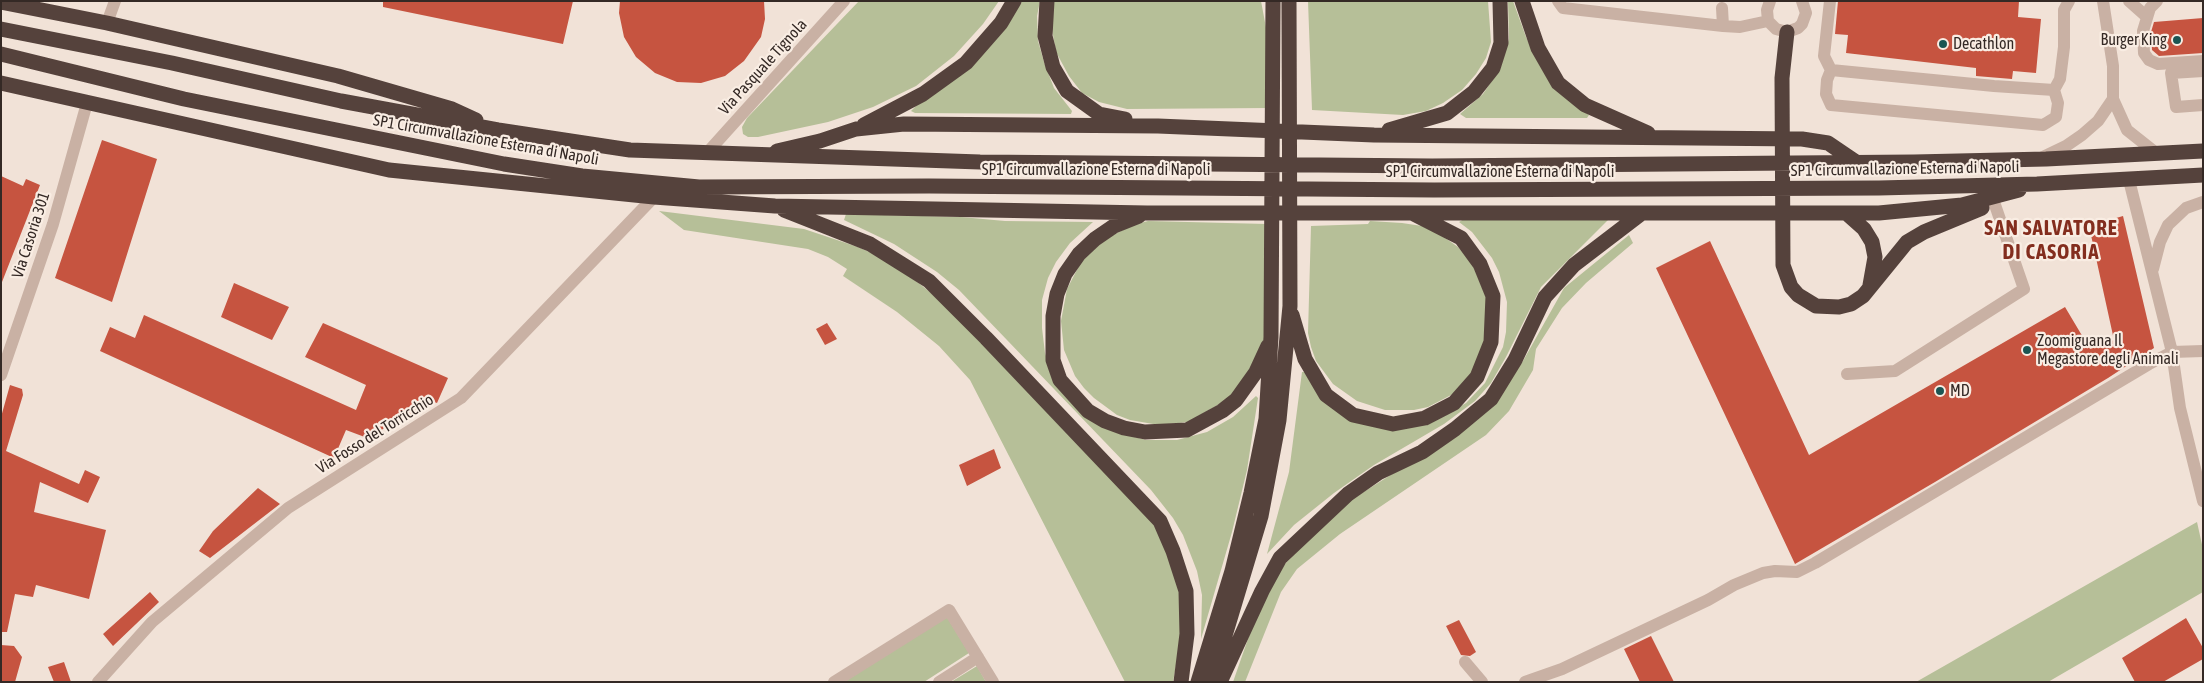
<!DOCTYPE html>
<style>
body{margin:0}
#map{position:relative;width:2204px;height:683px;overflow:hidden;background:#f1e2d7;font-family:"Asap Condensed",sans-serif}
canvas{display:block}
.frame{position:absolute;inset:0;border:2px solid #342925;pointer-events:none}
</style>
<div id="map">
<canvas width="2204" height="683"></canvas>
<div class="frame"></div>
</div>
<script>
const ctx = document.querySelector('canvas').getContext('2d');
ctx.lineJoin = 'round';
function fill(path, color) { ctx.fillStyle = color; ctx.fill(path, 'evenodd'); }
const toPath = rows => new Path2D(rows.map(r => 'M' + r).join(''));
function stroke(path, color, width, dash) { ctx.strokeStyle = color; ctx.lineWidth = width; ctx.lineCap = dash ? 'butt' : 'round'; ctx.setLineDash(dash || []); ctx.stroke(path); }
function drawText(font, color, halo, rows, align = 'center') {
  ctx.font = font + ' "Asap Condensed",sans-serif'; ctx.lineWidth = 4.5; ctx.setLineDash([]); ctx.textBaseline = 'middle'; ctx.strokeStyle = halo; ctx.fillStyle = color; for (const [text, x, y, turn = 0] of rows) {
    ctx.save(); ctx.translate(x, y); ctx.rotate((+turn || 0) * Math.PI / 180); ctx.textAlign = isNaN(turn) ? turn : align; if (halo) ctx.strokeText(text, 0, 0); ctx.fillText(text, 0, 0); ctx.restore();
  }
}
fill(toPath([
 [859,1,999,1,983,24,954,56,916,86,873,107,828,122,758,137,748,137,743,134,742,127,747,118],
 [1021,1,1040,1,1037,16,1038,41,1044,62,1054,88,1072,111,1071,114,915,113,911,111],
 [1054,1,1261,1,1267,33,1268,108,1127,109,1099,102,1082,93,1069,76,1056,52,1052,29],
 [1308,1,1488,1,1491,42,1486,58,1476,74,1462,90,1443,103,1426,111,1403,115,1312,110],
 [1508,1,1513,1,1526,37,1543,71,1572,103,1589,115,1587,118,1466,118,1460,114,1483,94,1499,70,1509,39],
 [659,211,804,229,858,247,894,263,942,302,1156,526,1171,556,1181,592,1182,633,1173,682,1125,682,970,380,939,346,897,312,843,276,847,269,828,257,808,249,684,230],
 [846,214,961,217,1005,221,1093,222,1070,243,1056,262,1048,278,1042,300,1042,328,1045,353,1050,368,1116,432,1146,440,1177,440,1207,432,1233,417,1256,396,1258,398,1247,470,1232,532,1201,639,1202,595,1197,571,1183,535,1173,518,1151,490,959,290,937,272,894,244,844,220],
 [1464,219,1608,220,1541,287,1506,357,1491,383,1475,401,1444,424,1374,465,1334,493,1294,525,1267,554,1289,472,1302,372,1306,372,1366,422,1450,412,1466,403,1485,383,1503,347,1506,332,1507,302,1499,272,1492,258,1472,232,1459,222],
 [1148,221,1267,224,1264,344,1237,394,1188,422,1159,425,1130,420,1117,415,1094,398,1084,388,1075,376,1064,350,1061,321,1067,289,1081,262,1105,239,1133,225],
 [1370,221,1402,223,1422,226,1441,235,1458,247,1472,263,1491,309,1480,363,1453,394,1428,407,1414,410,1385,410,1357,401,1333,384,1316,361,1311,347,1308,333,1311,226,1368,224],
 [1629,235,1633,243,1586,283,1562,308,1536,349,1533,370,1509,411,1486,435,1340,534,1297,569,1281,592,1245,682,1233,682,1258,610,1282,567,1322,525,1346,503,1448,439,1523,361,1564,288],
 [2197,522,2203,549,2203,592,2048,682,1916,682],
 [947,617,969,653,924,682,844,682],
 [977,666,986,682,951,682]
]), '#b6bf98');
fill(toPath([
 [383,1,573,1,563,44,383,7],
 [620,1,764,1,765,19,761,37,744,61,725,76,701,83,677,82,655,73,636,57,624,37,619,13],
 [1838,1,2019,1,2018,17,2041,19,2036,73,2013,71,2012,79,1976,76,1976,68,1846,53,1848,35,1835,34],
 [2203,18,2203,53,2159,56,2152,50,2151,32,2154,22],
 [102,140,157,159,112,302,55,278],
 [1,176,23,186,26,179,40,185,2,282],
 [2123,216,2154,348,2108,378,1935,482,1795,564,1656,268,1710,241,1809,455,2065,307,2090,349,2114,340,2089,226],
 [234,283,289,307,272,340,221,317],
 [144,315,356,410,366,385,305,357,323,323,448,378,437,403,421,397,413,415,406,411,370,439,346,430,334,458,100,351,110,327,135,338],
 [827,323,837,339,825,345,816,329],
 [10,385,22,389,23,395,6,451,79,484,85,470,100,477,88,503,40,482,34,512,106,530,89,599,36,585,33,597,15,594,7,632,1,632,1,417],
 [994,449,1001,468,967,486,959,465],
 [258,488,280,504,210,558,199,551,213,531],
 [150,592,159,602,113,646,103,634],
 [2186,618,2203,648,2203,659,2163,682,2135,682,2122,658],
 [1459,620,1476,652,1470,656,1461,655,1446,626],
 [1651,636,1674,682,1640,682,1624,649],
 [1,645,14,646,22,657,15,682,1,682],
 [64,662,71,682,54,682,48,667]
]), '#c65440');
stroke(toPath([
 [1558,1,1563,8,1723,26,1740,27,1768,21],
 [1770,1,1767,10,1768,21,1776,29,1787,32,1798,28,1802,24,1806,13,1802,1],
 [1830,1,1824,56,1831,70],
 [2103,1,2113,66,2113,99,2127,130,2156,153],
 [2129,1,2147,17],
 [2157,1,2150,8,2143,31,2144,53,2149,60,2158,64,2203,61],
 [1722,8,1723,26],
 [107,23,115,1],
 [2203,71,2171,73,2176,107,2203,105],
 [2054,90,1994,86,1831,70,1827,80,1826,94,1831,105,2043,125,2056,117,2058,103,2054,90,2060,79,2064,47,2064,10,2069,1],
 [706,154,844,1],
 [2041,158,2066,146,2082,135,2098,121,2113,99],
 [2129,180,2172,352,2180,408,2203,501],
 [2153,269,2160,242,2168,225,2186,208,2203,202],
 [1847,374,1895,371,2024,289,1994,202],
 [1,375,53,224,87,103],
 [1465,662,1482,682],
 [98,682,152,622,288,508,461,398,654,197],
 [834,682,949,610,993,682],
 [939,682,978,657],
 [1525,682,1562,669,1708,600,1734,585,1763,573,1775,571,1797,572,1815,563,2149,364,2172,352,2203,351]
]), '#c9b1a4', 12);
stroke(toPath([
 [1047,1,1045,36,1053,67,1067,91,1099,114,1125,119],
 [1522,1,1538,48,1558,83,1585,105,1648,133],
 [1,2,107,23,338,76,452,109,476,120],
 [1,29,172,63,341,101,498,130,630,150,980,162,1432,166,1914,162,2046,159,2203,151],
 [1787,32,1782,78,1783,265,1791,287,1798,295,1816,306,1839,307,1851,304,1863,296,1907,242,1924,232,1982,208],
 [1,54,184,99,504,164,582,176,699,187,929,186,1434,190,1879,188,2037,184,2203,175],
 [1,83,389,170,654,197,775,206,1147,213,1879,213,1962,205,2019,190],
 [864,125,923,94,966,63,1001,23,1014,1],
 [1389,130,1447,113,1474,92,1493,68,1501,43,1500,1],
 [777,151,820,141,856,129,904,124,1158,126,1374,135,1802,139,1828,143,1856,162],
 [784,210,870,244,929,281,986,338,1160,521,1173,551,1186,591,1187,634,1181,682],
 [1846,213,1864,229,1872,242,1875,257,1870,285],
 [1139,216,1114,226,1095,239,1079,254,1065,274,1057,294,1053,316,1053,360,1060,380,1088,411,1105,421,1124,428,1145,432,1187,430,1222,411,1236,400,1256,372,1268,346],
 [1292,315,1305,359,1326,395,1353,415,1393,424,1425,418,1454,403,1477,377,1491,342,1493,296,1480,264,1461,238,1414,214],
 [1198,682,1232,571,1251,493,1266,419,1271,337,1273,1],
 [1211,682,1261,516,1279,420,1290,306,1289,1],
 [1220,682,1262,591,1280,558,1348,494,1378,473,1422,452,1455,429,1491,399,1515,360,1545,297,1574,265,1642,213]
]), '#55423c', 15);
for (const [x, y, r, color] of [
 [2177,40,5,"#1b5553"],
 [1943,44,5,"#1b5553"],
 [2027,350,5,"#1b5553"],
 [1940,391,5,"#1b5553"]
]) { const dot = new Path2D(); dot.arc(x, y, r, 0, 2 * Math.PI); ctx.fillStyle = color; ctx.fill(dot); stroke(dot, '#f9ede3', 2); }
drawText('16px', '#342925', '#f9ede3', [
 ["Burger King",2167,40,"right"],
 ["Decathlon",1953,44],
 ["Zoomiguana Il",2037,341],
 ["Megastore degli Animali",2037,359],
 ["MD",1950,391]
], 'left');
drawText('16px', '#342925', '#f9ede3', [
 ["Via Pasquale Tignola",763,67,-48],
 ["SP1 Circumvallazione Esterna di Napoli",486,140,10],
 ["SP1 Circumvallazione Esterna di Napoli",1905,169,-1],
 ["SP1 Circumvallazione Esterna di Napoli",1096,170],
 ["SP1 Circumvallazione Esterna di Napoli",1500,172],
 ["Via Casoria 301",31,235,-72],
 ["Via Fosso del Torricchio",375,434,-32]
]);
ctx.letterSpacing = '1px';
drawText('bold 21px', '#832d1e', '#f9ede3', [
 ["SAN SALVATORE",2051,228],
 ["DI CASORIA",2051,252]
]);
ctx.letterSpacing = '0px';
</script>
